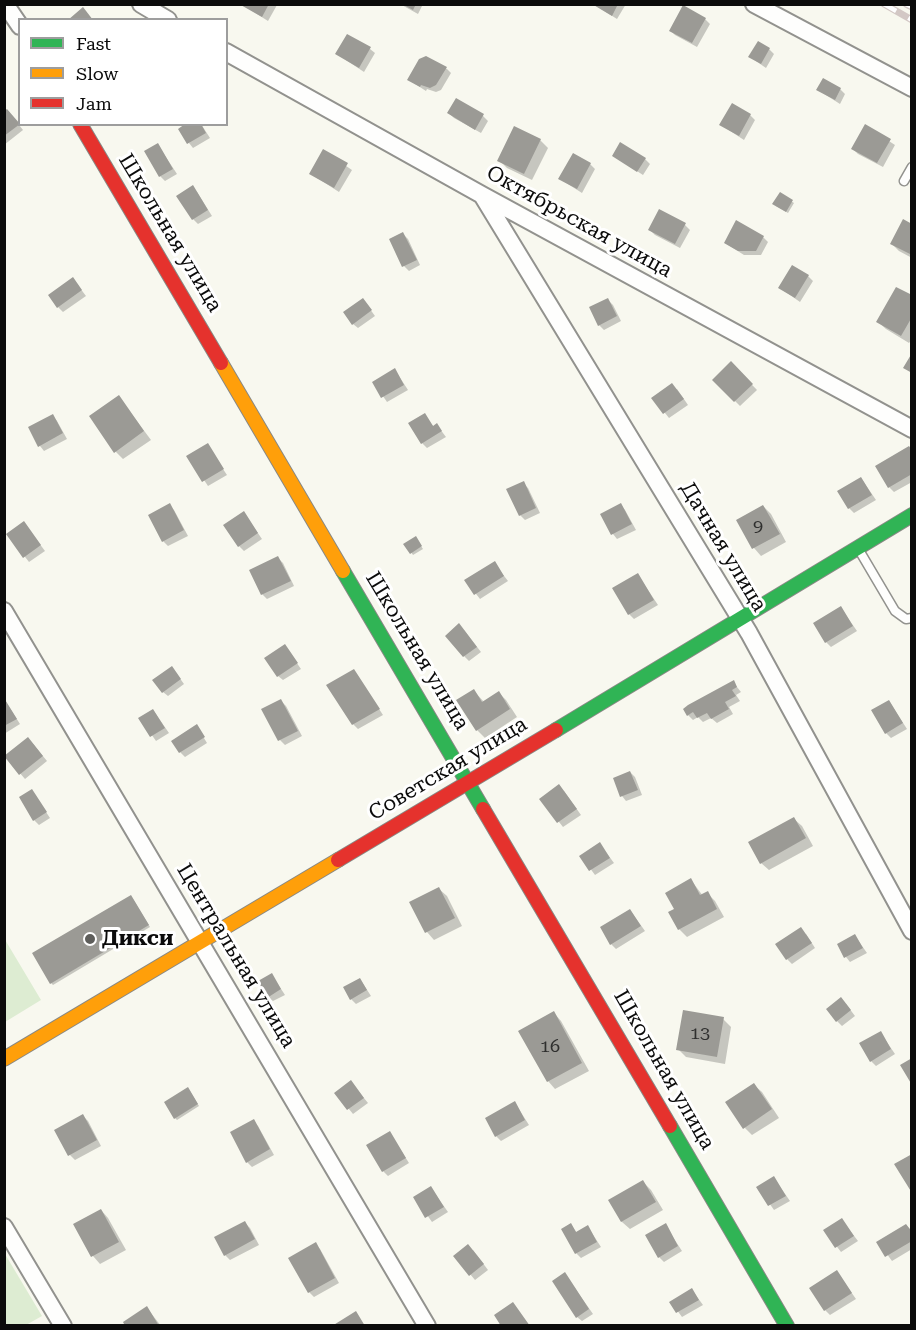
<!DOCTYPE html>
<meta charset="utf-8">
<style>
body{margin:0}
#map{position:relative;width:916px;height:1330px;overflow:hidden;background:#f8f8ef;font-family:"Roboto Serif",serif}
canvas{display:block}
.frame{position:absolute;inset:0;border:6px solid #0b0b0b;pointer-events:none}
.legend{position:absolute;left:18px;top:18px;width:210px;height:108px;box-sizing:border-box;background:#fff;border:2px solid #9d9d9d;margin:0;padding:8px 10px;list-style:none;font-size:18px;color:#0b0b0b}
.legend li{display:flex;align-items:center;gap:12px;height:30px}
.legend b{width:30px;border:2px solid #9d9d9d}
</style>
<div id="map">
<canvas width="916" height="1330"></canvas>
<div class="frame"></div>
<ul class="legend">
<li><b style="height:8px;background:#30b455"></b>Fast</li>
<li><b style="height:8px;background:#ff9f0a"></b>Slow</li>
<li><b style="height:8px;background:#e5322d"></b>Jam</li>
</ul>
</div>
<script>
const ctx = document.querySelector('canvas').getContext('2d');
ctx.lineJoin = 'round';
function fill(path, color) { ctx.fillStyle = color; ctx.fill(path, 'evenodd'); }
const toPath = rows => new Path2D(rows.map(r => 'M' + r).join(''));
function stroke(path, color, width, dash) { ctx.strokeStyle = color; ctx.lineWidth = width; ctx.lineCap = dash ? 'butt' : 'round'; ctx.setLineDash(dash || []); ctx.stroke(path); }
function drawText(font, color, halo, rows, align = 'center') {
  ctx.font = font + ' "Roboto Serif",serif'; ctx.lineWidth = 6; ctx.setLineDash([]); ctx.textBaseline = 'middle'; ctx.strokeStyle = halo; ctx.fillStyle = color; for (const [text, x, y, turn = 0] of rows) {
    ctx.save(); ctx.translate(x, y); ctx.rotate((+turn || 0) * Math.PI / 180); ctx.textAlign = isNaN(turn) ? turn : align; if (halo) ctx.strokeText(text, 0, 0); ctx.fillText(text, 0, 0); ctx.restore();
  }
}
fill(toPath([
 [4,938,41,1000,5,1022,4,1022],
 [5,1254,42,1316,26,1325,5,1325]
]), '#ddecd2');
fill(toPath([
 [241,4,276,4,277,5,268,21],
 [400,4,423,4,418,14],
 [593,4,626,4,617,19],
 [705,19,710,24,697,47,675,35,670,30],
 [370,49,375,53,364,72,337,54],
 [769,49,774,54,766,68,750,57],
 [426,58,447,69,451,73,441,90,436,92,427,89,426,91,409,80],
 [840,89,845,94,840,104,818,90],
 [456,100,483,116,488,121,481,133,454,118,449,113],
 [4,113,12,116,23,130,4,145],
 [750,115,755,120,744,140,721,125],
 [201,124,210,138,193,148,189,143],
 [866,126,895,145,883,167,858,154,853,149],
 [540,140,548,148,532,180,507,168,499,160],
 [158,145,177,174,165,181,160,176],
 [324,151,352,170,339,192,311,174],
 [614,156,645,159,650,164,643,175],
 [590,164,595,169,582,193,560,179],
 [197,192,212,216,198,224,193,219],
 [780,194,794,203,788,213,776,206],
 [685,225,690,230,680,248,655,235,650,230],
 [912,226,912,258,899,251,892,244],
 [403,234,408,239,420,265,409,271,404,266],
 [763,237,768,242,761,255,744,255,725,243],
 [808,276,813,281,800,302,780,288],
 [77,284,86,296,63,312,58,307],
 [912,297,912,339,909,343,886,329,878,322],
 [608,300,613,305,621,321,604,330,599,325],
 [367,305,375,316,358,328,353,324],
 [731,363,757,390,740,406,714,380],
 [395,370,408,390,387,402,374,383],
 [677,389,688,405,669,418,653,398],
 [119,397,151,440,123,459,116,452],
 [424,415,434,427,437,425,446,437,427,448,422,443],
 [53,416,57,421,67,439,44,451,40,446],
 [207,445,227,475,208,486,188,456],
 [912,450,912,482,894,492,889,487],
 [861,478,876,500,854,513,849,508],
 [523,483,528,488,540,513,525,520,520,515],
 [169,505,174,510,188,536,168,546,163,541],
 [621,505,625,510,636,530,617,539,613,534,602,515],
 [763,506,771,514,786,542,761,556,754,548,738,520],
 [244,513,262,539,244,551,239,546],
 [24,523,45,551,29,562,8,535],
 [417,540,423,549,413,555,406,545],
 [278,558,283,563,294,586,267,599,262,594],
 [494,563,508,581,480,599,466,581],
 [638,575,658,605,634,619,629,614],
 [841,608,857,631,831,647,826,642],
 [464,630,481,652,469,661,464,656],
 [285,646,301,669,283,680,278,676],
 [354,671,383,715,358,729,353,724],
 [176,673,184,684,168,696,163,692],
 [733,682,741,692,736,695,740,701,729,707,733,714,717,723,711,718,703,722,698,717,693,720,688,715],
 [474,691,484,702,499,693,506,700,517,717,485,738,477,730],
 [4,699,20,724,4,734],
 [281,701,286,706,302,736,285,745,280,740,263,710],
 [889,701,907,729,891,738,886,733],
 [153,710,169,733,156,741,140,718],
 [199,730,207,743,185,757,180,752],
 [33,744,47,761,25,779,6,757],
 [630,772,635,777,642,795,626,801,622,796],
 [32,791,50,818,39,825,34,820],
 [564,791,581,815,563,827,541,799],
 [794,819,802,826,813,846,769,870,761,863],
 [600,844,614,863,595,875,581,856],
 [691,880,703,896,707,893,715,901,724,917,687,937,679,929,676,910],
 [439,889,447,896,462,926,434,940,427,932,411,903],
 [133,899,150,927,53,985,51,983],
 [630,910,645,931,616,949,611,944],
 [806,934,815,948,792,964,787,959],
 [855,936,867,953,850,962,846,957],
 [272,975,285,995,273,1001,268,997],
 [360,979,371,996,356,1004,351,999],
 [846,1004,855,1016,842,1026,837,1021],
 [554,1013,561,1021,589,1071,555,1089,548,1081],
 [723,1019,731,1027,725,1064,686,1057,678,1049],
 [880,1032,895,1054,876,1066,871,1061],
 [754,1085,762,1092,779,1118,752,1135,745,1128],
 [355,1087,368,1103,353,1114,336,1093],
 [190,1091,199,1106,177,1120,175,1118],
 [515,1103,529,1125,501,1141,496,1136],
 [83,1116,88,1121,101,1146,75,1160,70,1155],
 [253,1121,258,1126,274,1155,252,1167,247,1162],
 [390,1133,409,1163,388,1176,383,1171],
 [774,1178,790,1201,774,1210,758,1187],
 [643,1182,651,1190,663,1210,630,1229,622,1222,610,1201],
 [431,1188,448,1212,432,1222,415,1198],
 [101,1210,108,1218,126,1250,100,1264,93,1256,75,1224],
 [842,1220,858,1241,841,1252,825,1231],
 [245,1223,250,1228,259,1245,230,1260,225,1255],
 [571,1225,577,1233,588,1227,601,1247,581,1258,576,1253],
 [665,1225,682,1251,664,1262,659,1257],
 [906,1225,912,1231,912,1249,892,1261,878,1242],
 [315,1244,320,1249,339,1283,314,1297,309,1292],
 [473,1250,488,1270,475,1280,455,1256],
 [837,1272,856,1299,830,1315,825,1310],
 [565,1274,593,1314,582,1321,577,1317],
 [692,1290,703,1305,682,1317,671,1302],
 [147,1308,161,1326,127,1326]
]), '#0003');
fill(toPath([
 [239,4,269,4,262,17],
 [402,4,416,4,413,10],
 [592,4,618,4,612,16],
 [683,5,706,18,692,43,669,31],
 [83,7,93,20,68,20],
 [347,34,371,47,359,68,335,54],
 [758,41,770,48,761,64,748,57],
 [426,56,447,67,436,85,430,88,421,85,420,87,407,80,419,59],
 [823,78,841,88,835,100,816,90],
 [456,98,484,114,475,130,447,113],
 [732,103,751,114,739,136,719,125],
 [7,109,20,124,4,136,4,111],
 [185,124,201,124,206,133,187,144,178,129],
 [865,124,891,139,877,163,851,149],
 [514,126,541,139,524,174,497,161],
 [620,142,646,158,637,172,612,156],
 [158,143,173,169,159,177,144,151],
 [323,149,348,163,334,188,309,174],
 [573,153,591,163,577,189,558,179],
 [193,185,208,210,192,220,176,196],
 [780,192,793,200,786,212,772,204],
 [659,209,686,223,675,244,648,230],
 [903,219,912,224,912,255,890,244],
 [736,220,764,236,756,251,738,251,724,243],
 [403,232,417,260,402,267,389,239],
 [792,265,809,275,795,298,778,288],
 [73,277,82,290,57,308,48,295],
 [896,287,912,295,912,317,901,336,876,322],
 [363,298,372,310,352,325,343,312],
 [608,298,617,316,598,326,589,307],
 [912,353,912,373,903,368],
 [731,361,753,384,734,402,712,380],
 [395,368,404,385,381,398,372,382],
 [672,383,684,399,663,414,651,398],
 [119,395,144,431,114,453,89,416],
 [425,413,433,426,437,423,442,431,421,444,408,423],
 [53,414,63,433,38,447,28,427],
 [208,443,224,469,202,482,186,456],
 [909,446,912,450,912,474,888,488,875,466],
 [861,477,872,495,848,509,837,491],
 [524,481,536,508,519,516,506,489],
 [170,503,184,530,162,542,148,515],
 [621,503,632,524,611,535,600,514],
 [763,505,780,534,752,549,736,520],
 [244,511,258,533,238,547,223,525],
 [24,521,41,545,23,558,6,534],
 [416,536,422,546,410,554,403,544],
 [278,556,291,581,261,595,249,570],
 [495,561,504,576,474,595,464,580],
 [638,573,654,600,628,615,612,588],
 [841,606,853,626,825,643,813,623],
 [459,623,477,647,463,657,445,636],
 [285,644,298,663,277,677,264,658],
 [172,666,181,679,162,693,152,680],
 [354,669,380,709,352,725,326,685],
 [734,680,737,687,732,690,736,696,725,702,729,709,711,719,707,713,697,718,693,712,687,716,683,709,688,705],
 [474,689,482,702,499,691,510,709,476,731,456,700],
 [4,698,17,719,4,726],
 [281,699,298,731,278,741,261,709],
 [889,700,903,723,885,734,871,710],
 [153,709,165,728,150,737,138,718],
 [197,724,205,737,179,753,171,741],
 [28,737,43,756,19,775,4,756],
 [630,771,638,790,620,797,613,778],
 [559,784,577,809,557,823,539,799],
 [32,789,47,812,33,821,19,797],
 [794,817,806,838,760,864,748,842],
 [600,842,610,858,589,871,579,856],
 [691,878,700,895,708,891,717,909,678,930,668,912,674,909,665,893],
 [439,887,455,918,425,933,409,902],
 [131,895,149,925,50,984,32,953],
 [630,909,641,926,610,945,600,927],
 [801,927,812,943,786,960,775,944],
 [855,934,863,948,844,958,837,944],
 [272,973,281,989,267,998,258,981],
 [360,978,367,990,350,1000,343,987],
 [841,997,851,1010,836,1022,826,1009],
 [683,1010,724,1017,717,1057,676,1050],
 [554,1011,582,1063,547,1082,518,1031],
 [881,1031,891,1049,870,1062,859,1043],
 [912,1058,912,1085,900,1065],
 [351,1080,364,1098,347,1110,334,1093],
 [754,1083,772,1109,743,1129,725,1102],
 [188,1087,198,1104,174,1119,164,1102],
 [515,1101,525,1120,495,1137,485,1118],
 [83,1114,97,1140,68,1156,54,1130],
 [254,1119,270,1149,246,1163,230,1132],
 [390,1131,406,1158,382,1172,366,1145],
 [912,1154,912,1193,894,1164],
 [774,1176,786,1196,768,1206,756,1187],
 [643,1180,656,1202,621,1222,608,1200],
 [431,1186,444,1207,425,1218,413,1197],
 [101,1209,119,1242,91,1257,73,1224],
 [842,1218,854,1236,835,1248,823,1230],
 [245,1221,255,1239,224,1256,214,1237],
 [571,1223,576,1232,588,1225,597,1242,575,1254,561,1229],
 [666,1223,678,1246,658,1258,645,1235],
 [906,1224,912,1232,912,1241,885,1257,876,1242],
 [316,1242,335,1278,308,1293,288,1258],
 [468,1244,484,1264,469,1276,453,1256],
 [837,1270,852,1293,824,1311,809,1288],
 [565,1272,589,1309,576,1318,552,1281],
 [692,1288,699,1300,676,1313,669,1302],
 [513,1302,530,1326,501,1326,494,1315],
 [147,1306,159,1326,125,1326,123,1322],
 [356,1311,365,1326,332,1326]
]), '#9b9a95');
const lane = toPath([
 [904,181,912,167],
 [859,550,895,611,906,619,912,618]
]);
const street = toPath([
 [5,4,20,26],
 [141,4,168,20],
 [754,4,912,88],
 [226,52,482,195,912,429],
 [482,195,749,633,912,931],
 [4,611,427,1326],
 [4,1227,63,1326]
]);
const fast = toPath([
 [343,571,483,809],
 [556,730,912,515],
 [670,1126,787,1326]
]);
const slow = toPath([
 [221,363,343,571],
 [4,1059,338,860]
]);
const jam = toPath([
 [80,124,221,363],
 [483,809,670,1126],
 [338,860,556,730]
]);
stroke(lane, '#92928e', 11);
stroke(street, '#92928e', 20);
stroke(fast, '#888884', 16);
stroke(slow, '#888884', 16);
stroke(jam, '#888884', 16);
stroke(lane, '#fefefd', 8);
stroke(street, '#fefefd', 16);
stroke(fast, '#30b455', 14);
stroke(slow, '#ff9f0a', 14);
stroke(jam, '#e5322d', 14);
const rail = toPath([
 [884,4,912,20],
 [906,4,912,7]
]);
stroke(rail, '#d3c8c5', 7);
stroke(rail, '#fff', 4.5, [14]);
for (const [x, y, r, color] of [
 [90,939,6,"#5e5e5b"]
]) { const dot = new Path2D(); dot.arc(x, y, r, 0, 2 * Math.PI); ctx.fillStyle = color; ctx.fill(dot); stroke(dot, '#fff', 2); }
drawText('18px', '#2f2f2e', null, [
 ["9",758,527],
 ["13",700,1034],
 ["16",550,1047]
]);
drawText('21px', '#0b0b0b', '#fff', [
 ["Октябрьская улица",579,222,29],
 ["Школьная улица",170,233,59],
 ["Дачная улица",723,547,59],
 ["Школьная улица",417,651,59],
 ["Советская улица",448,769,-31],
 ["Центральная улица",236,956,59],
 ["Школьная улица",664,1070,60]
]);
drawText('bold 21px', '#0b0b0b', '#fff', [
 ["Дикси",102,939]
], 'left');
</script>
